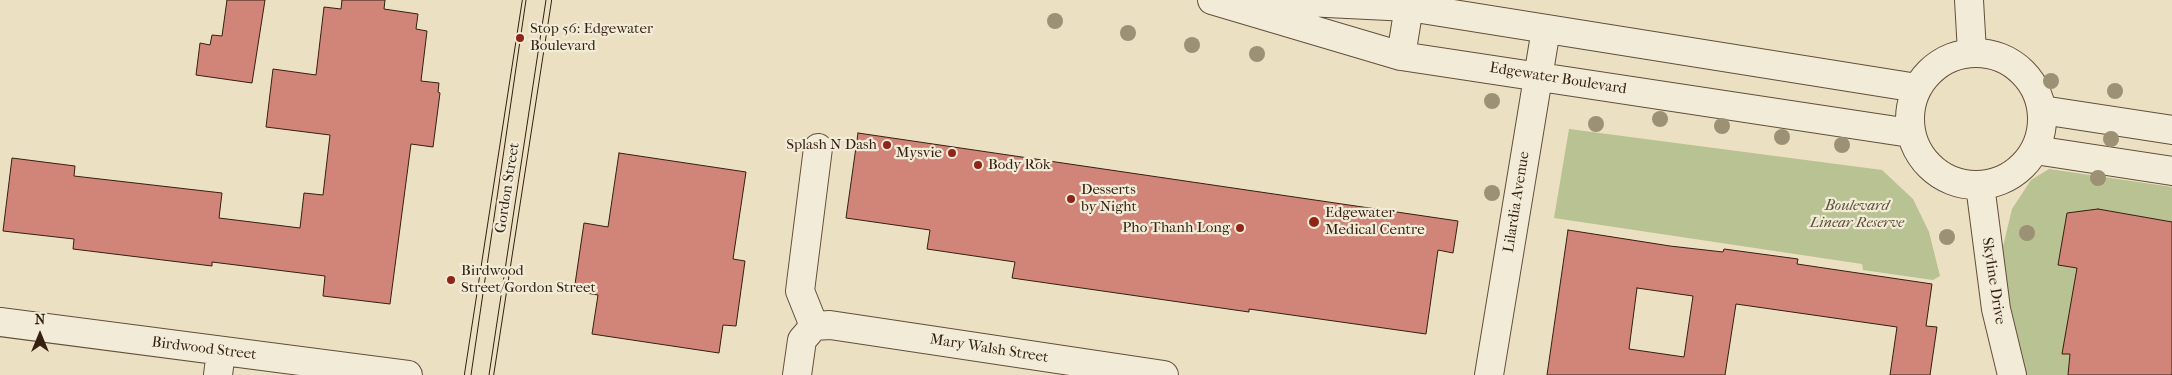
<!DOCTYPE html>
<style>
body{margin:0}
#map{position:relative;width:2172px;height:375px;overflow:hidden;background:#ebe0c1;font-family:"IM FELL French Canon",serif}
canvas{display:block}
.north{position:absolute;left:15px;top:310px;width:50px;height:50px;-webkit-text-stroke:4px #f2ebd7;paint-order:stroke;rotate:0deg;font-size:14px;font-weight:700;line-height:20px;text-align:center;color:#341f10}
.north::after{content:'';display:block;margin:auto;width:18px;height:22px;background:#341f10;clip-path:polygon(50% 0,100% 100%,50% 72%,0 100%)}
</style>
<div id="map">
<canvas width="2172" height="375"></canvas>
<div class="north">N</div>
</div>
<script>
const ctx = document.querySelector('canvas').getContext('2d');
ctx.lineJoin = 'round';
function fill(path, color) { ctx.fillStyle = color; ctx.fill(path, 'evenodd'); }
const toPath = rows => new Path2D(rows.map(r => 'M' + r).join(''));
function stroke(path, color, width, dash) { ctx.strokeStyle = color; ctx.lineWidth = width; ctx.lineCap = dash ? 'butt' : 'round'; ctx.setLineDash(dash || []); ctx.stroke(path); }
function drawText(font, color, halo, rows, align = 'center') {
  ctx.font = font + ' "IM FELL French Canon",serif'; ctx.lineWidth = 4.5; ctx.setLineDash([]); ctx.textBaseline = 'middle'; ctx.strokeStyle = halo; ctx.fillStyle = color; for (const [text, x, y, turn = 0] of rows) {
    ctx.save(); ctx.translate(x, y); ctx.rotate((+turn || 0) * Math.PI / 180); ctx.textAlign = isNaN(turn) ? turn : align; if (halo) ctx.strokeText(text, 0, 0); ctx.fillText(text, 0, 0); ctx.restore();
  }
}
fill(toPath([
 [1569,129,1882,170,1913,199,1929,232,1940,276,1933,280,1863,270,1862,264,1554,218],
 [2049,169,2172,187,2172,222,2098,209,2067,214,2058,265,2077,268,2068,375,2026,375,2000,259,2012,209,2031,180]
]), '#b8c292');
const building = toPath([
 [227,0,265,0,252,83,196,75,200,43,210,45,212,35,222,36,227,0],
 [342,0,385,0,384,9,418,14,416,29,427,31,421,81,439,83,438,92,440,93,433,147,411,144,390,304,323,296,325,276,212,262,212,266,73,249,74,239,3,231,12,158,75,166,74,176,222,193,219,218,300,228,304,193,323,195,330,135,266,127,273,69,316,75,324,7,341,9,342,0],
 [858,133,1458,221,1453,253,1438,250,1426,334,1249,309,1249,312,1012,278,1015,262,927,249,930,230,846,218,858,133],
 [619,153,746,172,733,259,745,261,736,326,723,325,719,353,592,334,598,295,574,291,584,223,608,227,619,153],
 [2098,209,2172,222,2172,375,2068,375,2070,354,2062,354,2077,268,2058,265,2067,213,2098,209],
 [1568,230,1670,246,1723,252,1724,249,1798,259,1797,264,1932,284,1926,326,1937,327,1930,375,1890,375,1897,327,1736,304,1725,375,1547,375,1568,230],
 [1637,288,1693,296,1684,357,1629,349,1637,288]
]);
fill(building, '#d18578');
stroke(building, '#341f10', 1);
const minor = toPath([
 [1212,0,1401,56,1910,133],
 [1266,0,1409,7,1917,88],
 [1969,0,1972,52],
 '1910 119a66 66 0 1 1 132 0a66 66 0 1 1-132 0Z',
 [1401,56,1410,0],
 [2042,110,2172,130],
 [2035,150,2172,171],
 [1980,185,1996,309,2012,375],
 [0,322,408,375],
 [814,326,830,325,1164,375],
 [814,326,800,291,818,148],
 [218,375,221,351],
 [797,375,802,340,814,326],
 [1489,375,1546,29]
]);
const major = toPath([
 [479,375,537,0]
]);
stroke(minor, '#624f3c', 30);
stroke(major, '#341f10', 30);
stroke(minor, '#f2ebd7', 28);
stroke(major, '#ebe0c1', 28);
stroke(toPath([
 [471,375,526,0],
 [489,375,546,0]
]), '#341f10', 1);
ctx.fillStyle = '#9c9175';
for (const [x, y] of [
 [1055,21],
 [1128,33],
 [1192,45],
 [1257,54],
 [2051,81],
 [2115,91],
 [1492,101],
 [1660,119],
 [1596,124],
 [1722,126],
 [1782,137],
 [2111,139],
 [1842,145],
 [2098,178],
 [1492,193],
 [2027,233],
 [1947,237]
]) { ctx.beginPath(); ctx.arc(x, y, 8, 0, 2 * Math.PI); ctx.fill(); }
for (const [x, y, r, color] of [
 [520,38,5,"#8f2418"],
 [887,145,5,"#8f2418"],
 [952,153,5,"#8f2418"],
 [978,165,5,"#8f2418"],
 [1071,199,5,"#8f2418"],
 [1314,222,6,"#8f2418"],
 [1240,228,5,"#8f2418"],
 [451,280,5,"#8f2418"]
]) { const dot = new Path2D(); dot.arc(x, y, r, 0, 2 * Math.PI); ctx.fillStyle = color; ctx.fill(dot); stroke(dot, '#f2ebd7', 2); }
drawText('15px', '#341f10', '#f2ebd7', [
 ["Stop 56: Edgewater",530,29],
 ["Boulevard",530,46],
 ["Splash N Dash",877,145,"right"],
 ["Mysvie",942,153,"right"],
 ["Body Rok",988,165],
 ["Desserts",1081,190],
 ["by Night",1081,207],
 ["Edgewater",1325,213],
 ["Medical Centre",1325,230],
 ["Pho Thanh Long",1230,228,"right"],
 ["Birdwood",461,271],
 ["Street/Gordon Street",461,288]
], 'left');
drawText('15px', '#341f10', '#f2ebd7', [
 ["Edgewater Boulevard",1558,79,9],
 ["Gordon Street",508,188,-81],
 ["Lilardia Avenue",1517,202,-81],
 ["Skyline Drive",1993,281,81],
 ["Birdwood Street",204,349,7],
 ["Mary Walsh Street",989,349,9]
]);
drawText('italic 15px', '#5c5037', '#f2ebd7', [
 ["Boulevard",1857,206],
 ["Linear Reserve",1857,223]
]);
</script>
